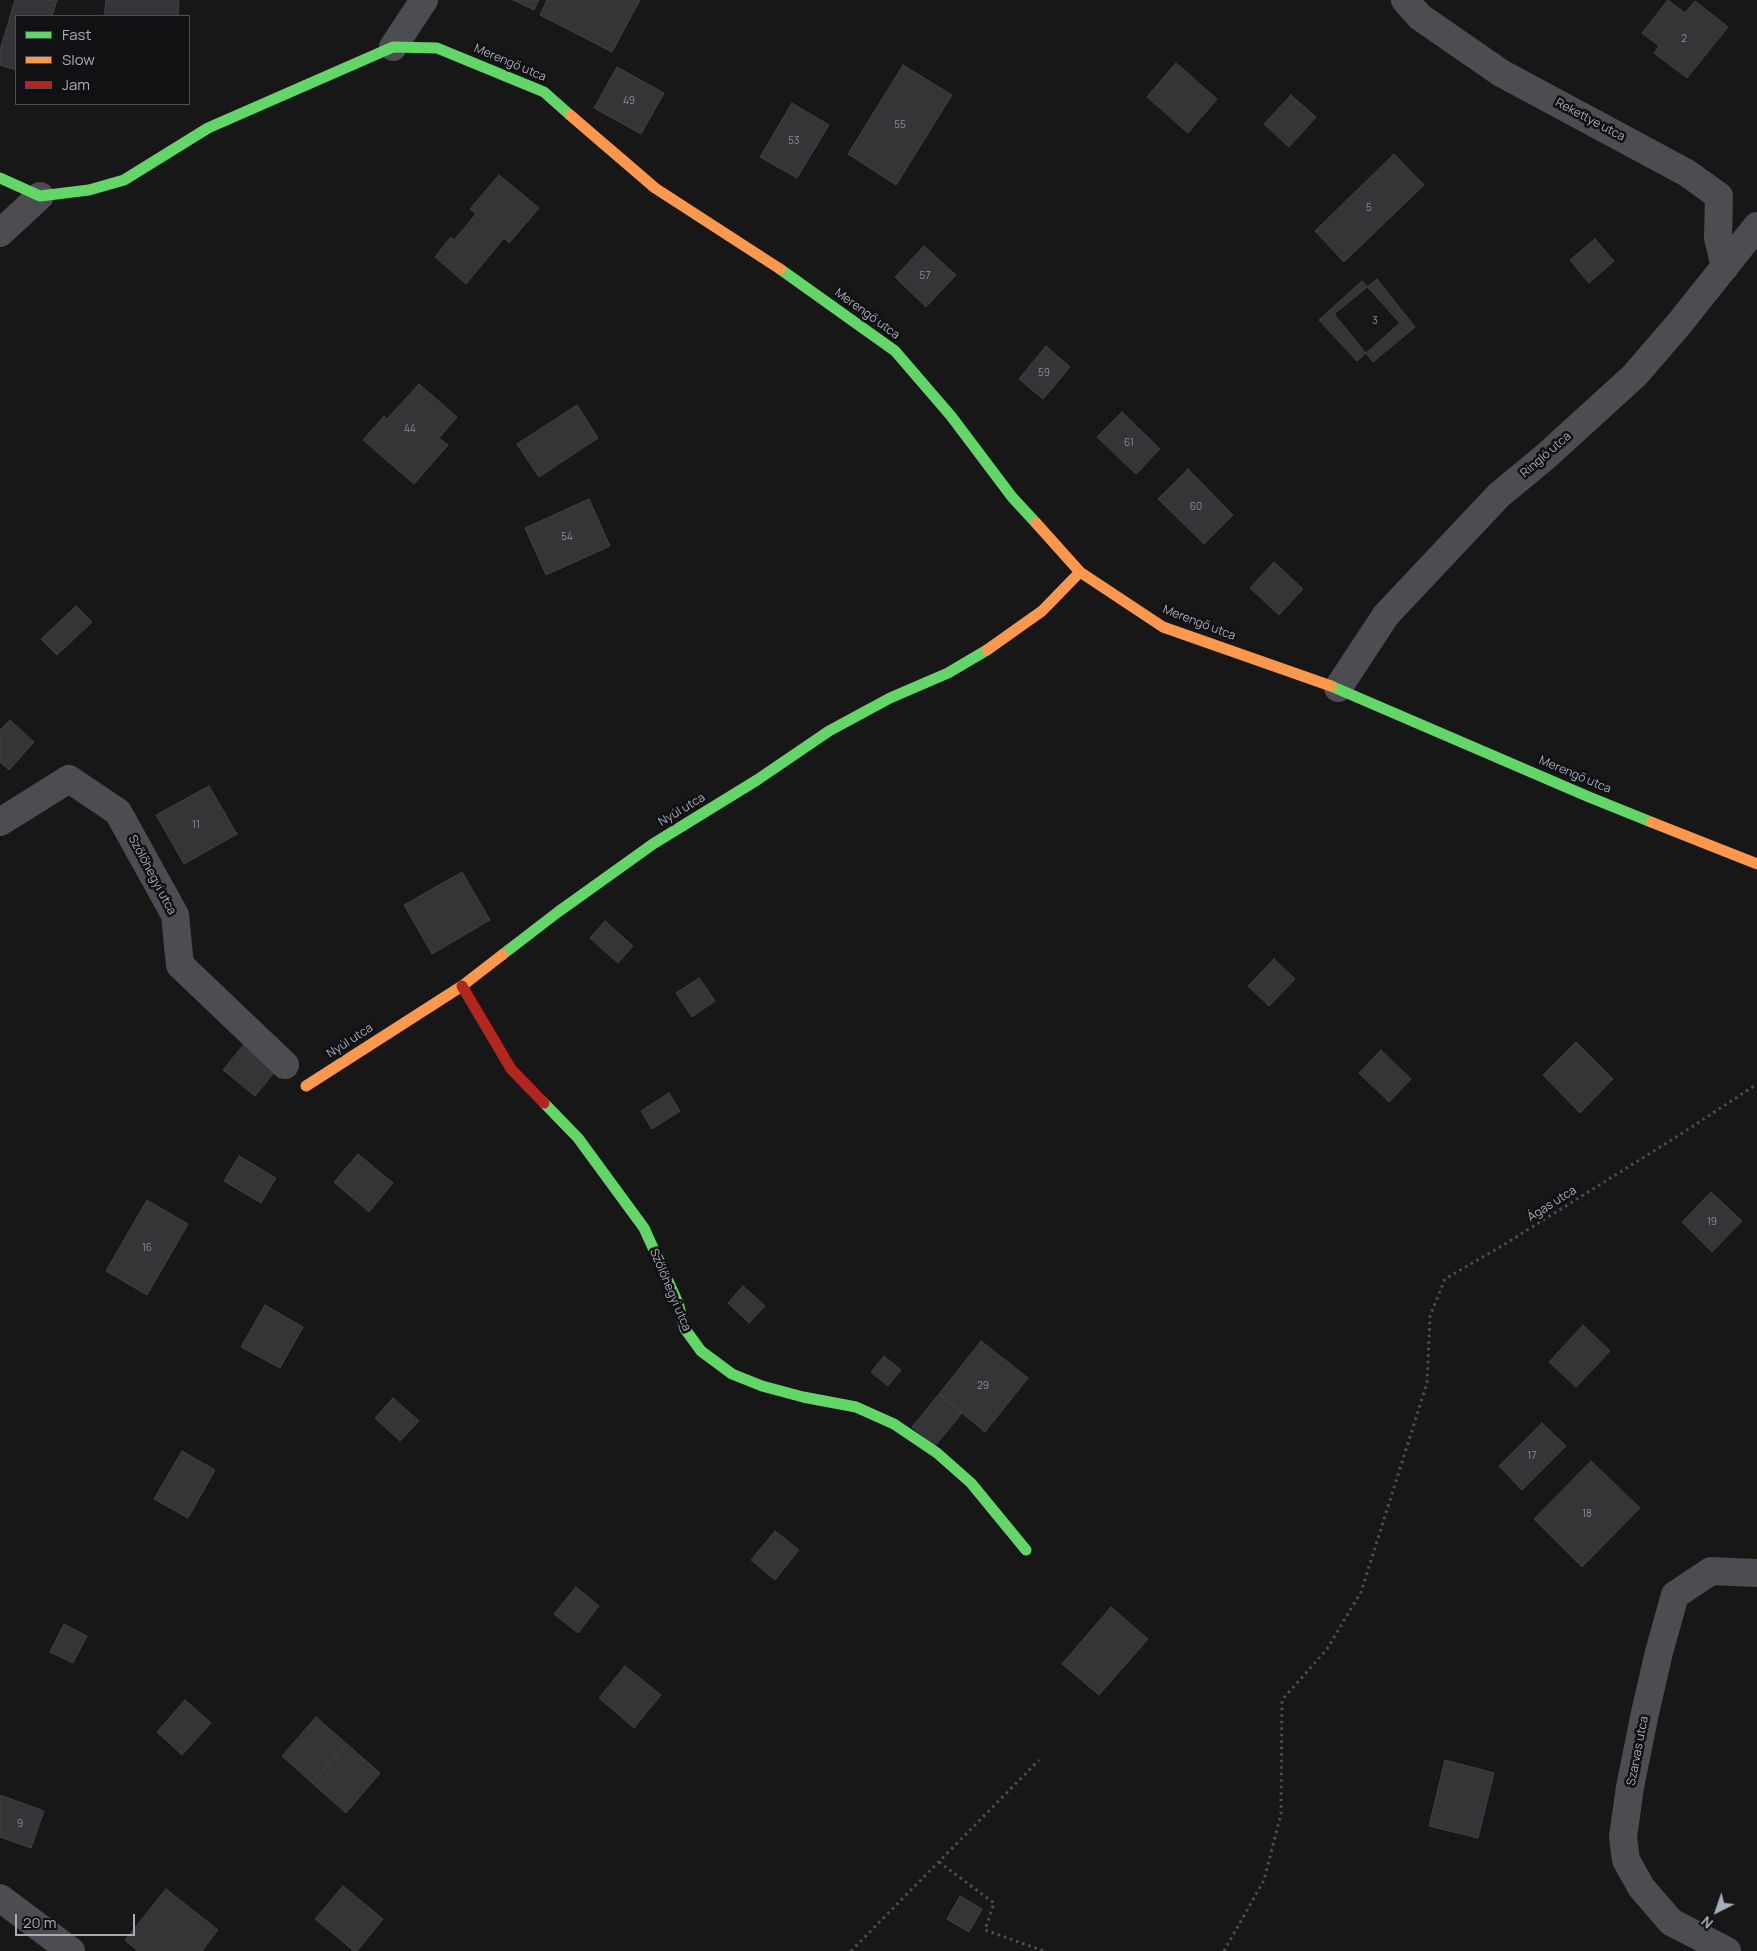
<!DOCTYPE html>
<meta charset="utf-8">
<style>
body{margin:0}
#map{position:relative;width:1757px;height:1951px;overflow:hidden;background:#171718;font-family:Manrope,sans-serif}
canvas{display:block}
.legend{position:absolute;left:15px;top:15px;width:175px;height:90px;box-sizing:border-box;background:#111114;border:1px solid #4d4f56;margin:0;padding:6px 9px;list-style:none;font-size:15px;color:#a7acba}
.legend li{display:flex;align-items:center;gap:10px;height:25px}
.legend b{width:25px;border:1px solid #4d4f56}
.north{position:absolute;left:1692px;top:1886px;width:50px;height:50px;-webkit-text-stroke:4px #111114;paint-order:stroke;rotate:221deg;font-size:14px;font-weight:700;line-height:20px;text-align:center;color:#a7acba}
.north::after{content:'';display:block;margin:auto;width:18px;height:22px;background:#a7acba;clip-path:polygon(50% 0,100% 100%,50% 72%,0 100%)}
.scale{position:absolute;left:15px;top:1914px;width:120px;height:22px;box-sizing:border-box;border:2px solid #a7acba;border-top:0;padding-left:6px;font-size:15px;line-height:18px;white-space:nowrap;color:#a7acba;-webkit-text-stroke:4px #111114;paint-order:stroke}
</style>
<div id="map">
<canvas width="1757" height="1951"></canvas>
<ul class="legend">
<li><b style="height:6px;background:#63d668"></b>Fast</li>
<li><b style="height:6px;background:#ff974d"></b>Slow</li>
<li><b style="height:6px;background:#b3261e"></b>Jam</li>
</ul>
<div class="north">N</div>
<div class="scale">20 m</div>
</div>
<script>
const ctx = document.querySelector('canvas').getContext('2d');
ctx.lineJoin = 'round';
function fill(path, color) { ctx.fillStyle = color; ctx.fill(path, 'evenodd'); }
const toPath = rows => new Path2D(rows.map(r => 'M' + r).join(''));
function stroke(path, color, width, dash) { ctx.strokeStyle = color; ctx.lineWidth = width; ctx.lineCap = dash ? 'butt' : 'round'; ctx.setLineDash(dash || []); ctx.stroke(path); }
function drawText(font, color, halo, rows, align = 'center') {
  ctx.font = font + ' Manrope,sans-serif'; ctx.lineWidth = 5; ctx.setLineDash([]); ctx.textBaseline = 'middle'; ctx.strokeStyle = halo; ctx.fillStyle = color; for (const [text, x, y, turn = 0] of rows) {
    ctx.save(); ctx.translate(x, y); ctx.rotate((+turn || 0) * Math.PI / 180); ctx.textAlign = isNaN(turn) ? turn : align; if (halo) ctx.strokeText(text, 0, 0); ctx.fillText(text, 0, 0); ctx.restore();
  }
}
const building = toPath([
 [15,0,57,0,52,16,16,16,16,70,0,65,0,50,15,0],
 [106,0,179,0,178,16,104,16,106,0],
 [513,0,539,0,534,10,513,0],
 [547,0,640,0,612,52,540,15,547,0],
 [1668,0,1685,13,1695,1,1728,27,1687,78,1654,53,1659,46,1642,33,1668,0],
 [1176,63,1217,99,1188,133,1147,97,1176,63],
 [903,65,952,95,896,185,848,154,903,65],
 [617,67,664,93,641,134,594,108,617,67],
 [1291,95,1316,117,1289,147,1264,124,1291,95],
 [792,103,829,125,797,178,760,157,792,103],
 [1394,154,1424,185,1344,262,1315,231,1394,154],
 [499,175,539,208,509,243,504,238,466,284,435,257,451,237,454,240,476,214,470,209,499,175],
 [1595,239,1614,261,1589,283,1570,260,1595,239],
 [924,246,956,275,926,307,895,277,924,246],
 [1377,279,1415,327,1373,362,1334,314,1377,279],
 [1362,281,1400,323,1357,361,1319,320,1362,281],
 [1046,346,1070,367,1043,399,1019,379,1046,346],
 [419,384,457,417,439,438,448,445,414,484,363,440,384,416,387,419,419,384],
 [577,405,598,438,539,477,517,444,577,405],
 [1122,412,1160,449,1136,474,1097,437,1122,412],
 [1188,469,1233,515,1204,544,1158,499,1188,469],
 [589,499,610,546,546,575,525,528,589,499],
 [1274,562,1303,589,1279,615,1250,588,1274,562],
 [76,606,92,622,57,655,41,639,76,606],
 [10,720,34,742,9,770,0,762,0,730,10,720],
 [209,786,237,834,184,864,156,815,209,786],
 [462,872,490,920,432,954,404,905,462,872],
 [605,921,633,946,618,963,590,938,605,921],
 [1274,959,1295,979,1269,1006,1248,986,1274,959],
 [699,978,715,1001,692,1017,676,993,699,978],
 [1576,1042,1613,1079,1580,1113,1543,1075,1576,1042],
 [244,1044,277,1069,255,1096,223,1070,244,1044],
 [1381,1050,1411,1079,1389,1102,1359,1073,1381,1050],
 [669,1093,680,1111,652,1129,641,1111,669,1093],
 [358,1154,393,1183,369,1212,334,1182,358,1154],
 [239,1156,276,1178,261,1203,224,1181,239,1156],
 [1711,1192,1742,1221,1712,1252,1682,1222,1711,1192],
 [147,1200,188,1224,147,1295,106,1271,147,1200],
 [743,1286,765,1306,749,1323,728,1303,743,1286],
 [265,1305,303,1327,280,1368,241,1347,265,1305],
 [1583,1325,1610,1351,1576,1387,1549,1362,1583,1325],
 [981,1341,1028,1378,985,1432,939,1394,981,1341],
 [884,1356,901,1370,888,1386,871,1372,884,1356],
 [939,1394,962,1413,935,1446,912,1427,939,1394],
 [393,1398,419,1421,400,1441,375,1418,393,1398],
 [1542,1423,1566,1446,1522,1490,1499,1466,1542,1423],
 [182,1451,215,1470,188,1518,154,1499,182,1451],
 [1591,1461,1640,1508,1582,1567,1534,1519,1591,1461],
 [775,1531,799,1550,775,1580,751,1560,775,1531],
 [576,1587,599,1606,578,1633,554,1614,576,1587],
 [1111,1607,1148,1639,1099,1695,1062,1664,1111,1607],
 [64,1624,87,1636,73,1663,50,1652,64,1624],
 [625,1666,661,1695,634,1728,599,1698,625,1666],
 [185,1700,211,1723,182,1755,157,1732,185,1700],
 [316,1717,347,1744,312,1783,282,1756,316,1717],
 [347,1744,380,1773,346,1813,312,1783,347,1744],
 [1445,1760,1494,1773,1478,1838,1429,1826,1445,1760],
 [0,1795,44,1811,31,1848,0,1837,0,1795],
 [343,1886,383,1919,357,1951,354,1951,315,1919,343,1886],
 [166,1889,218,1930,202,1951,138,1951,125,1940,166,1889],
 [960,1896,982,1909,969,1932,947,1919,960,1896]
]);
fill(building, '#353537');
stroke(building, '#404144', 1);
stroke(toPath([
 [939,1862,994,1903,985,1930,1044,1951],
 [851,1951,1039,1760],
 [1224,1951,1264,1880,1281,1814,1282,1700,1327,1649,1361,1592,1427,1383,1430,1316,1445,1279,1505,1244,1681,1134,1757,1084]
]), '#4d4e52', 3, [2.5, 4]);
stroke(toPath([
 [1405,0,1420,17,1501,73,1687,173,1719,196,1718,238,1725,267],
 [393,47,424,0],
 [0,233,40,196],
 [1338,688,1386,615,1499,495,1545,457,1635,375,1679,324,1757,226],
 [0,822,69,779,118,812,175,915,180,965,285,1065],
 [0,1898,71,1951],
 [1727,1951,1671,1922,1641,1887,1626,1860,1623,1837,1630,1787,1645,1713,1659,1652,1675,1595,1711,1571,1757,1573]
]), '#4b4d51', 28);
stroke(toPath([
 [0,178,40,196,89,190,124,180,208,128,393,47,437,48,544,92,570,115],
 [780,269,895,351,951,416,1012,497,1036,523],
 [1331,686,1589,797,1651,822],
 [502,955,558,912,653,844,757,780,829,731,890,698,948,673,987,650],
 [544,1103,578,1138,644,1228,678,1303,685,1329,701,1351,732,1374,762,1386,803,1397,856,1407,894,1424,937,1453,971,1483,1026,1550]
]), '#63d668', 11);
stroke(toPath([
 [570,115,655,188,780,269],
 [1036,523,1080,572,1163,627,1331,686],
 [987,650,1042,611,1080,572],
 [1651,822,1757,864],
 [306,1086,462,986,502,955]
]), '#ff974d', 11);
stroke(toPath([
 [462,986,511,1069,544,1103]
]), '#b3261e', 11);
drawText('10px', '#8a8e99', null, [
 ["2",1684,39],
 ["49",629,101],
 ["55",900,125],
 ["53",794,141],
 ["5",1369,208],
 ["57",925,276],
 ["3",1375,321],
 ["59",1044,373],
 ["44",410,429],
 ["61",1129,443],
 ["60",1196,507],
 ["54",567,537],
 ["11",196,825],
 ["19",1712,1222],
 ["16",147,1248],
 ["29",983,1386],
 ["17",1532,1456],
 ["18",1587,1514],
 ["9",20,1824]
]);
drawText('12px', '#a7acba', '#111114', [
 ["Merengő utca",510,63,23],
 ["Rekettye utca",1590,120,28],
 ["Merengő utca",867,314,36],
 ["Ringló utca",1546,455,-41],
 ["Merengő utca",1199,623,21],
 ["Merengő utca",1575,775,23],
 ["Nyúl utca",682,810,-31],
 ["Szőlőhegyi utca",152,875,62],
 ["Nyúl utca",350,1041,-33],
 ["Ágas utca",1552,1204,-32],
 ["Szőlőhegyi utca",670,1290,67],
 ["Szarvas utca",1638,1751,-79]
]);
</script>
